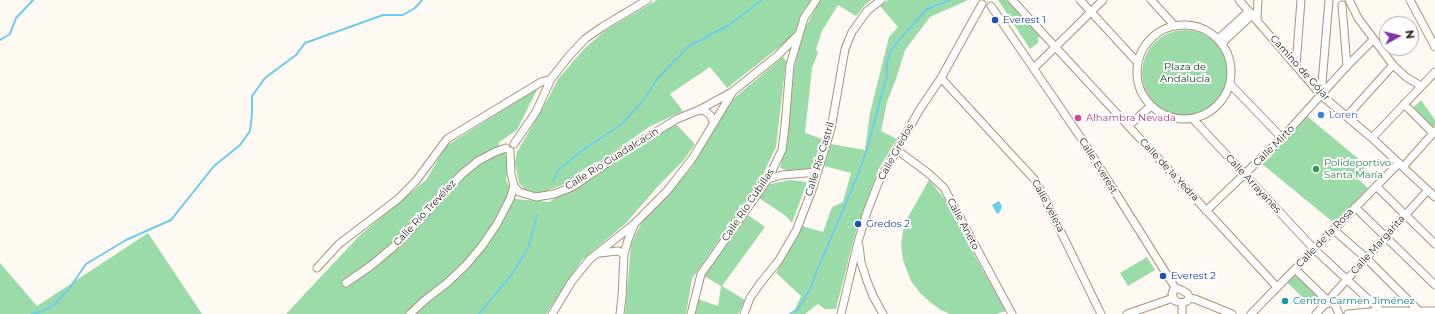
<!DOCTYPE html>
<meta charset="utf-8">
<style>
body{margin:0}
#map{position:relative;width:1435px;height:314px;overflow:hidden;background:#fef9f3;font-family:Montserrat,sans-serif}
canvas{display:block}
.north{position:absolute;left:1379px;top:16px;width:40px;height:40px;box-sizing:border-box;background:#fff;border:1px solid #aba8a4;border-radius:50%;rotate:82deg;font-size:11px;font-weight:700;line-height:16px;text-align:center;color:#2e251b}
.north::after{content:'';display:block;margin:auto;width:14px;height:18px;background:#7f36a9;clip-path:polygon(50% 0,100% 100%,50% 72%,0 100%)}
</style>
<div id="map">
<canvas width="1435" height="314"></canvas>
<div class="north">N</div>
</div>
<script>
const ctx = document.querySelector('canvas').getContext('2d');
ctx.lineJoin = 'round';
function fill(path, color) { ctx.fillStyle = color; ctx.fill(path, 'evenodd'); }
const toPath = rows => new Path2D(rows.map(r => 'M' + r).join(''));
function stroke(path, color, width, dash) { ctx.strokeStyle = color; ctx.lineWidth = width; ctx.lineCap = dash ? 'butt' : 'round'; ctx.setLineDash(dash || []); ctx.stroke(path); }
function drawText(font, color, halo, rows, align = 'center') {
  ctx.font = font + ' Montserrat,sans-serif'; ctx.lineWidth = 4; ctx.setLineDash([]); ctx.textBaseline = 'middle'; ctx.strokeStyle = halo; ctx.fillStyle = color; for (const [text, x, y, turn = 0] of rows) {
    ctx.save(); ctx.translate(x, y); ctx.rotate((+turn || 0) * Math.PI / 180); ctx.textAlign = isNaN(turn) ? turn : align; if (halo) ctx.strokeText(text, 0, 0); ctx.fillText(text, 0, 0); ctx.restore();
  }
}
fill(toPath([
 [657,0,811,0,803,11,797,29,792,37,727,88,710,67,670,94,683,111,649,127,604,159,584,169,567,183,544,192,534,192,525,190,519,183,515,163,517,152,549,97,558,79,585,48,606,30],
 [820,0,871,0,864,6,856,16,838,5,822,31,816,49,818,53,812,68,805,133,822,139,812,168,790,171,780,168,786,143,794,69,803,32],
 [888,0,968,0,930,17,905,50,896,79,887,102,881,131,897,139,878,170,855,234,836,309,825,309,818,304,805,314,793,314,801,296,776,273,802,226,823,232,832,207,843,202,851,173,824,166,831,144,865,150,870,113,889,37,898,27,880,6],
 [998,0,1008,0,1041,36,1037,39,1039,42,1030,49],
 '1142 73a43 43 0 1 1 86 0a43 43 0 1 1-86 0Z',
 [783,57,786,61,776,147,760,181,692,279,686,314,625,314,631,245,642,221,692,167,732,100],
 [538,88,517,130,498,143,508,159,506,180,516,199,549,202,676,124,695,144,683,161,660,184,626,223,582,260,546,314,286,314,359,236,426,180,446,146],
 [1421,100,1435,120,1435,125,1432,130,1409,105,1413,108],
 [1307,116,1367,166,1357,178,1368,188,1334,223,1262,164],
 [790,180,807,182,792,223,786,216,759,198,770,184],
 [929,180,946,201,968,244,1006,311,996,314,950,314,941,310,930,302,920,293,911,281,903,260,901,245,903,231,908,217],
 [748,215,765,227,722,286,745,300,738,314,694,314,698,299,718,306,721,286,704,276],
 [148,233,202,314,0,314,0,263,37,306],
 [1147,257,1155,270,1128,286,1120,273],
 [1296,273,1318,295,1309,304,1287,282]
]), '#9bdba7');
fill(toPath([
 [999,201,1002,206,1000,212,997,214,992,205]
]), '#6dcbed');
stroke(toPath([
 [0,40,10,34,16,18,33,0],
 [553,181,558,170,587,147,622,124,642,102,658,78,689,46,729,25,762,0],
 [31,314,43,311,54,305,69,289,86,264,126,240,171,220,214,166,240,145,250,131,252,114,252,96,265,78,296,55,305,43,383,15,403,15,415,8,422,0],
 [479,314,512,274,528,248,537,215],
 [790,314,799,308,810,289,818,268,858,175,867,149,887,76,887,63,890,53,898,41,927,9,950,0]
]), '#6dcbed', 2);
const minor = toPath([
 [1012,0,1277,287],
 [1080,0,1138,63],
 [1151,0,1175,26],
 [1239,0,1321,95,1372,138,1435,197],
 [1349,0,1358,18,1393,65,1406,77,1421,86],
 [1410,0,1435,47],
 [1342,5,1347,66],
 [991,6,1083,141,1176,289],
 [1257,20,1258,0],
 '1137 72a47 47 0 1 1 94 0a47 47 0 1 1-94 0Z',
 [1218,39,1249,11],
 [1222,43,1253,14],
 [1296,66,1301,0],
 [1034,68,1103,0],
 [941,78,1034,179,1040,189,1101,314],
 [1230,84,1282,138],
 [1321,95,1329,0],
 [1404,104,1433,133],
 [699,110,705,111,711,116,713,122],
 [1347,116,1393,65],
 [1193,119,1314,249,1381,311],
 [1128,126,1151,106],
 [1372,138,1435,72],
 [514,144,536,112,551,79,569,56,585,39,602,27,647,0],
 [897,150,928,173,944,188,1012,314],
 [510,151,511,174,514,186,519,192,536,197,554,194,572,187,621,153,677,119,699,110,732,92,777,56,799,34],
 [1403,167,1435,131],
 [768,179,782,175,818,172],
 [1376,186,1435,244],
 [1355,207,1435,285],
 [1206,211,1282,138,1347,66,1373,40],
 [1334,230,1367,259,1419,311],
 [859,246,861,262,867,281,873,296,883,314],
 [599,253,618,251,624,254],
 [317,268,339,244,398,199,416,181,447,139,541,82,551,79],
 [1295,269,1326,299,1328,303],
 [346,283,372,265,399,242,462,174,478,161,495,152,506,148],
 [1176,289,1180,289,1188,294,1189,298,1187,301,1182,303,1175,301,1172,294,1173,291,1176,289],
 [1189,298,1195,299,1232,314],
 [1331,302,1332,296,1428,190],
 [1182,303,1182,314],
 [410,314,425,300,447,283,466,265,482,246,497,224,510,199,514,186],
 [552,314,572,281,590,259,633,225],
 [620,314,622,297,624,254,628,240,635,223,667,191,692,159,732,93],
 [691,314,701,274,768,179,782,150,785,126,790,65,804,18,816,0],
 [744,314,750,298,759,285,779,260,796,231,812,190,831,129,845,49,852,32,867,11,881,0],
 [841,314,858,242,867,212,879,181,920,109,941,78,982,4],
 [1127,314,1173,298],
 [1251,314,1399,163],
 [1316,314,1324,305,1331,302,1335,305,1339,314],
 [1348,314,1381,311,1435,311]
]);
stroke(minor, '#a99278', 9);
stroke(minor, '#fff', 7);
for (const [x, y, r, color] of [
 [995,20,4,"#1a4fb4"],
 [1321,115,4,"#3f7fe0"],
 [1078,118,4,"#d1479c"],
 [1316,169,4,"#2e9e5b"],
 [858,224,4,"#1a4fb4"],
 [1163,276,4,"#1a4fb4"],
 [1285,301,4,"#0f9aa8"]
]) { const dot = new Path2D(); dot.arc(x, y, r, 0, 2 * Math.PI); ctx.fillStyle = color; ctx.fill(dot); stroke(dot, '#fff', 1.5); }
drawText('10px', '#164399', '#fff', [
 ["Everest 1",1003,20],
 ["Gredos 2",866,224],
 ["Everest 2",1171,276]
], 'left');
drawText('10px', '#053917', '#fff', [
 ["Plaza de",1185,67],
 ["Andalucía",1185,79]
]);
drawText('10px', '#2e251b', '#fff', [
 ["Camino de Gójar",1300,68,48],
 ["Calle Mirto",1274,146,-45],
 ["Calle Gredos",896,152,-61],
 ["Calle Río Guadalcacín",612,159,-32],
 ["Calle Río Castril",820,159,-73],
 ["Calle Everest",1098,166,58],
 ["Calle de la Yedra",1169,170,47],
 ["Calle Arrayanes",1253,184,47],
 ["Calle Río Cubillas",748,205,-56],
 ["Calle Veleta",1048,206,62],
 ["Calle Río Trevélez",425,213,-47],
 ["Calle Aneto",963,224,62],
 ["Calle de la Rosa",1325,238,-46],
 ["Calle Margarita",1378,245,-48]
]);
drawText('10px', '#366cbe', '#fff', [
 ["Loren",1329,115]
], 'left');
drawText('10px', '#b23c85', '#fff', [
 ["Alhambra Nevada",1086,118]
], 'left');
drawText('10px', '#27864d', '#fff', [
 ["Polideportivo",1324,163],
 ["Santa María",1324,175]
], 'left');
drawText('10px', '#0d838f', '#fff', [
 ["Centro Carmen Jiménez",1293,301]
], 'left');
</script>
